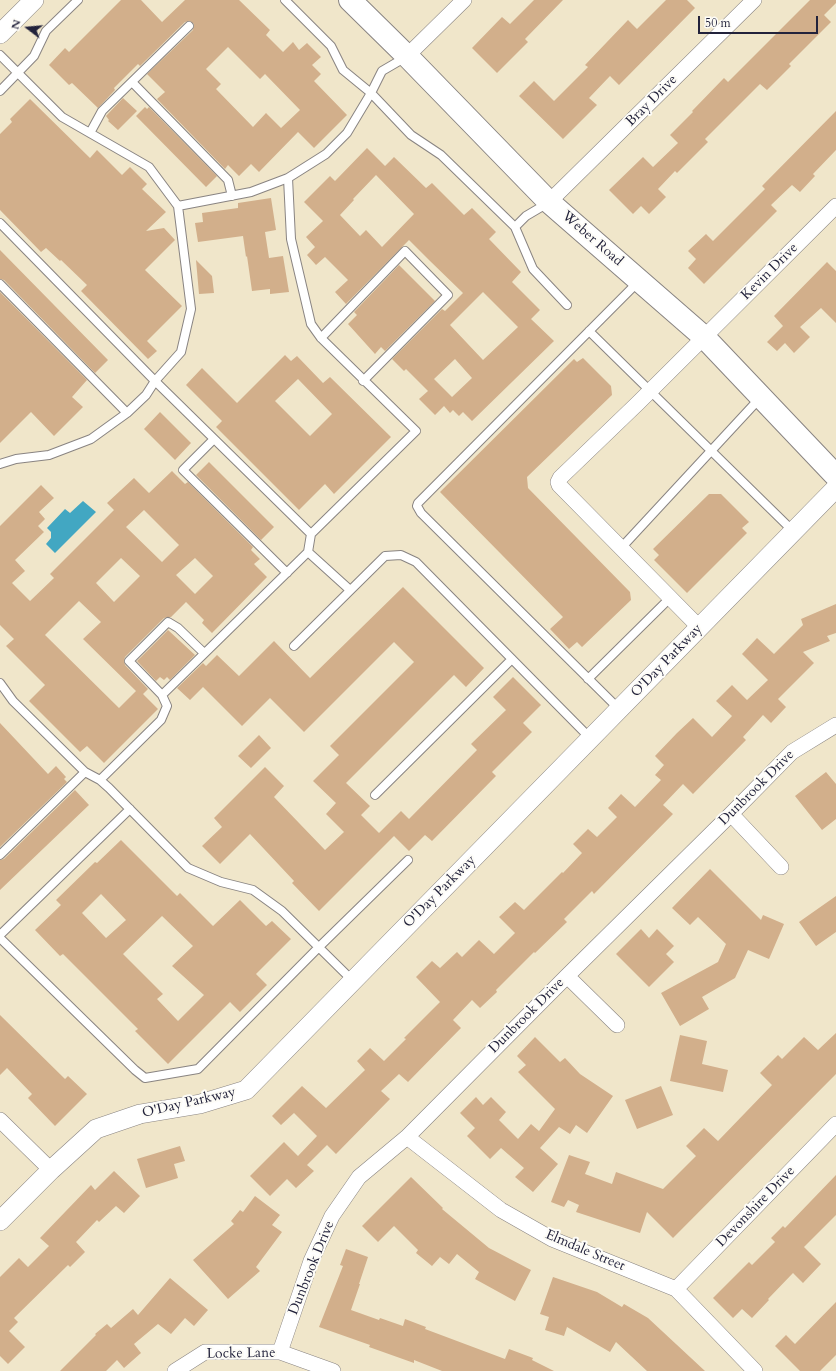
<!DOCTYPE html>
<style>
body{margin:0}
#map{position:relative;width:836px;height:1371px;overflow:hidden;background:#f0e6ca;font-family:Cardo,serif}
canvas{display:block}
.north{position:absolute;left:8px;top:8px;width:40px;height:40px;-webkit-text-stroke:3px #fdfcf7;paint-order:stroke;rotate:286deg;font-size:11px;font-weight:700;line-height:16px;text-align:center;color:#22223b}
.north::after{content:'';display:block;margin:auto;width:14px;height:18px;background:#22223b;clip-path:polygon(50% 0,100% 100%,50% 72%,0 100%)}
.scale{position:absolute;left:698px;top:16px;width:120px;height:18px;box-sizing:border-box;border:2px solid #22223b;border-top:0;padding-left:5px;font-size:12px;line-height:14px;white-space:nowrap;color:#22223b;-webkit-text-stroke:3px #fdfcf7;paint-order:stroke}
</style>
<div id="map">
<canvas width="836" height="1371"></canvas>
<div class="north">N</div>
<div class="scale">50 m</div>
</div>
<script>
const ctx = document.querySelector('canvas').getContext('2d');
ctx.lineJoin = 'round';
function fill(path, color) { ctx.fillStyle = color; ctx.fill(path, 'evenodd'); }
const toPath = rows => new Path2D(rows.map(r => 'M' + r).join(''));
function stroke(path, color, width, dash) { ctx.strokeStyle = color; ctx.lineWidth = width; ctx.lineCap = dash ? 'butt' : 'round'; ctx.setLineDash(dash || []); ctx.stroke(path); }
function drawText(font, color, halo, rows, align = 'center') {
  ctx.font = font + ' Cardo,serif'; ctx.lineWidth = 4; ctx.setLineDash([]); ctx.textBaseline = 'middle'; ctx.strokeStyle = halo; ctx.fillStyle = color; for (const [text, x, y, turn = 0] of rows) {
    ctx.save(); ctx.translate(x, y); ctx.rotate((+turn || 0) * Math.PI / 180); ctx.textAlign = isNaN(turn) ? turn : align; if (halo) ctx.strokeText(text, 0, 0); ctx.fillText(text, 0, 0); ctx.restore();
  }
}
fill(toPath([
 [83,501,96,512,55,553,46,544,51,538,51,532,47,528,65,509,70,513]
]), '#42a7c2');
fill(toPath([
 [121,0,141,0,162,22,185,0,239,0,270,30,266,35,283,52,293,42,299,50,307,43,321,57,312,65,321,74,314,81,347,115,314,148,298,132,259,172,251,164,239,176,228,165,225,169,157,99,165,92,147,74,193,30,194,24,190,21,185,22,140,66,138,64,114,88,115,90,98,108,72,83,69,85,49,65,65,48,69,52],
 [228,47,260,79,265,74,300,110,281,128,266,113,253,127,216,89,221,84,206,69],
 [534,0,563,0,525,39,528,42,497,73,472,48,502,17,510,24],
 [666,0,687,0,695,8,619,85,610,76,589,98,597,105,563,139,519,96,534,81,554,101,588,67,585,65,628,20,637,29],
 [810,0,836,0,836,3,824,15,831,22,789,64,791,66,767,90,760,84,705,139,708,142,677,173,675,171,658,189,666,197,649,214,641,206,633,214,609,190,643,157,653,167,678,143,670,135,693,112,692,111,724,78,728,82],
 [123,98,137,111,118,130,108,121,109,120,106,116],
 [30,99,90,158,97,150,122,175,130,167,147,184,142,189,166,212,146,231,164,228,175,240,145,270,182,306,147,341,157,351,148,359,81,291,87,285,61,260,60,261,46,248,41,252,0,210,0,134,12,122,10,119],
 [145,107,147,109,149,107,217,176,206,187,136,116],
 [836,111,836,150,813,174,815,176,800,192,792,185,771,205,777,211,704,284,688,268,696,259,688,251,706,234,713,241,765,189,762,186],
 [367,148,385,166,394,157,426,188,432,183,464,215,472,208,496,232,489,239,521,272,512,282,540,310,531,319,554,341,472,421,463,412,459,416,453,410,450,413,444,406,435,415,419,399,428,391,406,369,404,371,392,359,442,309,445,311,463,293,429,260,409,240,346,304,335,292,348,280,325,257,316,265,307,255,315,247,306,237,323,221,304,202,330,176,335,181],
 [376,175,414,214,382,247,366,230,360,236,340,215,354,200,353,199],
 [483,292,518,327,483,360,450,325],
 [455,359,472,378,452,397,434,379],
 [271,198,276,230,265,232,269,258,283,256,289,292,270,294,270,289,252,291,247,256,246,257,243,236,198,242,195,223,203,222,202,213,238,208,238,203],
 [0,250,108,360,95,373,4,280,0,279],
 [196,260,212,276,214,293,199,294],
 [827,262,836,271,836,323,821,308,800,327,810,337,794,353,785,343,777,351,767,342,783,326,774,316],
 [399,265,435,301,385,351,381,347,375,354,348,324,357,315,354,312],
 [0,292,87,380,72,397,83,407,54,436,31,412,0,443],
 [285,355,291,361,297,356,323,383,330,377,391,437,334,494,325,484,299,510,216,427,222,421,186,385,202,368,237,403],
 [298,379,332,414,310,436,275,401],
 [583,358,611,386,612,395,527,477,528,488,630,592,631,600,582,647,577,642,569,649,550,629,563,617,440,492,574,359,577,362],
 [160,412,191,443,175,460,144,429],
 [209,462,274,527,261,540,196,475],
 [172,471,185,484,188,482,253,547,251,550,260,559,254,564,267,577,212,633,202,623,204,620,186,602,171,617,168,617,164,618,125,657,124,660,125,665,148,689,143,694,158,709,104,763,87,746,80,752,29,701,45,685,6,646,14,639,0,625,0,526,41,485,54,498,39,512,45,519,38,526,44,532,15,560,25,571,12,583,30,601,54,578,50,574,114,510,107,503,134,478,149,493],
 [144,510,179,545,162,562,126,527],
 [121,558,140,576,114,602,96,583],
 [195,558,213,576,195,594,176,575],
 [79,601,101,622,83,639,136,691,119,708,45,635],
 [709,494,721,494,749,522,742,528,747,533,687,593,654,560,659,555,653,549],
 [403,587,484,668,466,687,454,675,346,783,370,806,361,815,379,833,401,811,409,819,477,750,471,744,506,710,493,697,513,677,541,705,523,723,532,732,492,772,496,776,432,841,425,835,409,851,394,836,319,911,292,883,294,881,250,834,220,864,202,846,222,827,214,818,265,767,284,786,274,797,325,850,344,832,326,814,336,803,313,781,339,755,330,746,414,662,394,642,304,732,270,698,242,726,203,687,190,700,177,688,203,663,206,666,217,655,239,676,274,641,310,678],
 [836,604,836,633,827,636,830,641,803,652,814,663,778,699,786,707,771,723,763,715,743,737,746,740,693,794,683,784,663,805,673,814,594,894,592,891,564,919,567,922,535,953,534,952,496,990,497,992,480,1008,472,1000,453,1020,461,1028,408,1082,399,1074,381,1091,390,1099,336,1154,327,1145,307,1165,314,1171,296,1188,287,1179,270,1196,250,1176,284,1142,298,1156,317,1136,294,1113,281,1125,272,1116,302,1086,326,1108,365,1070,357,1061,370,1048,384,1061,406,1039,404,1038,440,1002,416,977,432,961,440,968,457,952,462,957,479,940,494,954,515,933,499,917,515,902,524,910,562,872,563,873,582,853,573,844,588,829,597,837,617,817,608,808,621,794,635,807,661,780,655,775,664,765,655,756,677,733,693,718,712,737,732,716,716,701,732,685,747,700,768,680,742,654,757,638,774,654,803,625,801,619],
 [168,630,195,655,170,680,167,677,164,680,160,677,156,681,137,661],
 [0,723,48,774,56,766,66,777,64,779,67,782,0,847],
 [259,735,271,748,251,768,238,756],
 [826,772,836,784,836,819,822,830,795,796],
 [75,790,89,805,0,890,0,860,4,859],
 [121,840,177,896,180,893,213,926,240,900,266,926,272,921,291,939,256,974,267,985,240,1012,230,1002,168,1064,135,1031,138,1029,63,954,60,956,35,930,61,905,56,900,95,862,97,863],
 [101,894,126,920,106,938,82,913],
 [162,916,193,946,172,966,204,995,178,1021,157,999,163,994,123,954],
 [710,869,761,920,763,915,784,924,769,959,748,950,735,978,702,997,709,1009,680,1026,661,993,718,962,726,944,698,917,690,925,672,908],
 [836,896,836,932,816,946,799,922],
 [641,929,649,938,657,929,674,946,666,954,674,962,649,987,616,954],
 [0,1015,65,1079,68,1076,87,1094,55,1126,28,1098,32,1094,7,1068,0,1075],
 [836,1033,836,1074,673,1238,647,1212,640,1233,576,1212,579,1205,568,1200,564,1207,551,1202,569,1155,590,1162,585,1174,612,1184,616,1172,663,1189,696,1156,686,1146,704,1128,718,1141,772,1085,760,1073,778,1055,782,1059,804,1037,818,1050],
 [680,1035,707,1041,702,1064,728,1070,723,1092,670,1081],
 [535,1037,560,1062,565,1058,580,1074,613,1096,587,1133,576,1125,570,1134,559,1127,540,1148,558,1164,533,1192,515,1177,524,1168,501,1148,490,1159,467,1136,475,1128,460,1113,476,1097,483,1105,491,1097,506,1112,499,1120,518,1139,531,1124,539,1131,555,1109,518,1072,526,1065,517,1056],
 [661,1086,673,1115,637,1129,625,1100],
 [180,1146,185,1161,174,1164,178,1178,146,1188,137,1159],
 [114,1171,140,1196,124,1213,116,1206,99,1222,97,1220,76,1242,85,1252,70,1267,68,1265,14,1318,18,1322,9,1331,25,1347,8,1364,0,1356,0,1277,19,1258,28,1267,49,1246,40,1238,91,1185,95,1190],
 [836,1175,836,1215,804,1247,821,1264,803,1283,793,1273,768,1299,769,1300,752,1318,742,1309,733,1318,713,1298,749,1262,752,1265,775,1242,771,1238,783,1226,785,1228],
 [411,1177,443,1208,442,1209,489,1248,531,1270,515,1301,475,1279,479,1272,457,1254,449,1264,440,1257,432,1266,416,1253,418,1250,394,1226,378,1242,362,1226],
 [255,1196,280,1215,272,1225,282,1232,256,1267,260,1271,228,1299,193,1260,234,1224,231,1221,240,1210,243,1212],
 [346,1249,368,1257,359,1284,360,1284,351,1310,379,1320,380,1318,403,1326,405,1319,426,1327,425,1329,505,1359,509,1349,533,1358,532,1360,554,1371,442,1371,414,1360,414,1363,369,1347,370,1345,319,1327,343,1266,340,1265],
 [553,1277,597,1292,622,1307,624,1304,648,1318,705,1371,647,1371,616,1342,610,1352,567,1327,564,1336,545,1330,549,1317,540,1314],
 [170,1278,208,1310,194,1326,185,1318,171,1334,158,1324,134,1344,141,1353,124,1368,117,1360,106,1371,60,1371,96,1335,95,1334,107,1324,111,1328,133,1309,138,1315],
 [836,1302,836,1355,820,1371,800,1371,775,1346,786,1335,795,1344]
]), '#d2af8b');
const service = toPath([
 [285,0,331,46,343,70,371,93,411,135,441,155,515,227,533,269,567,305],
 [0,55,62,117,149,167,178,206,191,309,181,352,155,381,146,395,127,413,91,439,49,455,16,459,0,464],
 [132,82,228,180,232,196],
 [0,91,34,56,46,31,78,0],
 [90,133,102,111,189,26],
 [178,206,251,192,288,178,326,154,347,133,371,93,382,71,406,57],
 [0,223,155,381,311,534],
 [515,227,526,216,548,203],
 [0,284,127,413],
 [589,331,794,532],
 [321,338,405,251,448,295,363,381],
 [214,439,183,470,287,573],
 [622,547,760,398],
 [308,552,350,590],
 [294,646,385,556,401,555,416,562,591,739],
 [588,679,670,598],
 [0,683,13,701,85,772,100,780,109,788,188,868,221,882,253,890,282,911,353,981],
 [162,695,129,661,168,622,178,628,204,653],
 [620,710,421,513,417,506,418,503,639,281],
 [100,780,161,720,167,706,162,695,308,552,311,534,416,431,321,338,311,324,291,239,288,178],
 [375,795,512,659],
 [0,855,85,772],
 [0,935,130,809],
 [0,938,135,1070,145,1078,198,1069,319,947,408,860]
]);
const minor = toPath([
 [407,56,464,0],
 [549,202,754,0],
 [700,628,559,485,558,482,560,478,638,403,836,206],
 [731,814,781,867],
 [567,976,617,1025],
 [0,1120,51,1170],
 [407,1137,501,1210,552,1239,676,1289,755,1371],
 [676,1289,836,1124],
 [280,1352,311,1261,332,1216,359,1177,407,1137,567,976,731,814,792,752,836,725],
 [175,1371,205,1352,280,1352,333,1371]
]);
const tertiary = toPath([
 [0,34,34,0],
 [0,1221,51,1170,96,1129,140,1114,200,1104,246,1090,836,488]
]);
const secondary = toPath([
 [350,0,407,56,549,202,704,337,836,476]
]);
stroke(service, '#898482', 10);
stroke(minor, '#898482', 16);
stroke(tertiary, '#898482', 20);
stroke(secondary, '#898482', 24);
stroke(service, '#fff', 8);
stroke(minor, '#fff', 15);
stroke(tertiary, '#fff', 19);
stroke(secondary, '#fff', 22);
drawText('14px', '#22223b', '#fdfcf7', [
 ["Bray Drive",652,101,-45],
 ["Weber Road",592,239,41],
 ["Kevin Drive",770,272,-45],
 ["O'Day Parkway",667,661,-46],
 ["Dunbrook Drive",757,788,-45],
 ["O'Day Parkway",440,892,-45],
 ["Dunbrook Drive",527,1016,-45],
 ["O'Day Parkway",189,1103,-13],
 ["Devonshire Drive",756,1207,-46],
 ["Elmdale Street",585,1251,23],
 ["Dunbrook Drive",312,1268,-68],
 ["Locke Lane",241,1354,-1]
]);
</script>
